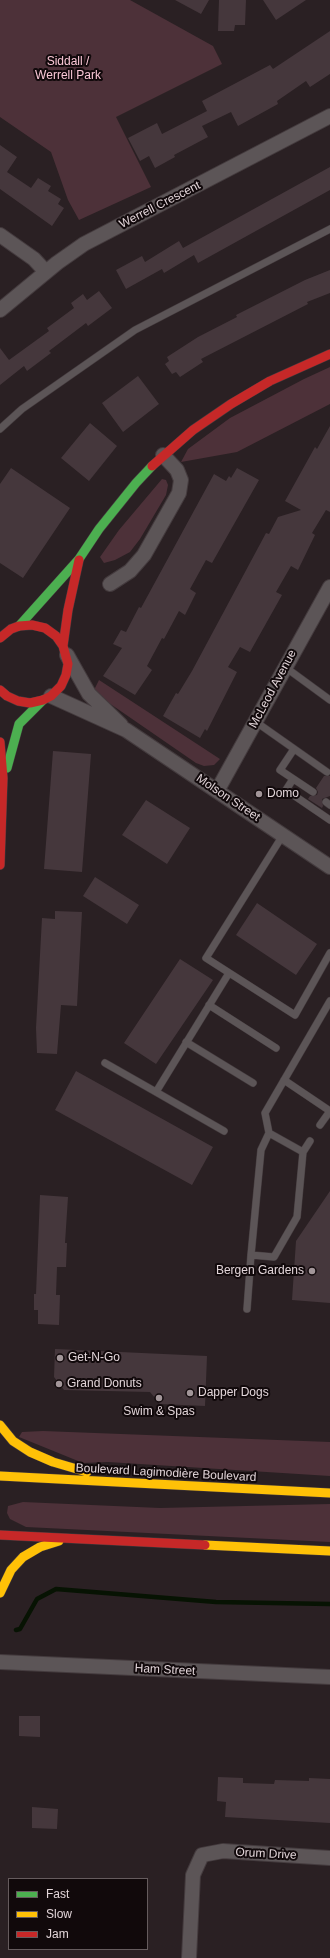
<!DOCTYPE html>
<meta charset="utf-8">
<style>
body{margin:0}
#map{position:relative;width:330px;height:1958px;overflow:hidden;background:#2a2023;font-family:Arial,sans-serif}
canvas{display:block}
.legend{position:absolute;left:8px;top:1878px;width:140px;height:72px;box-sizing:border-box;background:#11090b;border:1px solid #655b5d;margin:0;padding:5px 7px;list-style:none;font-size:12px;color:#e2d5d9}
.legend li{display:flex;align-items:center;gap:8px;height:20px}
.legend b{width:20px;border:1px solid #655b5d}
</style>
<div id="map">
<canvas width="330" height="1958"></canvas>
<ul class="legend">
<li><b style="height:5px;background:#4caf50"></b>Fast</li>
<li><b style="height:5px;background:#ffc107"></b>Slow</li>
<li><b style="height:5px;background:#c62828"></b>Jam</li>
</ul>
</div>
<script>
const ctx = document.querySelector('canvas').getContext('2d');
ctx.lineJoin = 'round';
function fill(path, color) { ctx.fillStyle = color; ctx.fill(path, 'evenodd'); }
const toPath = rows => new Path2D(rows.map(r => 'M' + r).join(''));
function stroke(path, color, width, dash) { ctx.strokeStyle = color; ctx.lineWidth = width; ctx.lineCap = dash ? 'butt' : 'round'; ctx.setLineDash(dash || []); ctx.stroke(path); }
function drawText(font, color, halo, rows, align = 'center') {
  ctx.font = font + ' Arial,sans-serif'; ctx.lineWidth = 4; ctx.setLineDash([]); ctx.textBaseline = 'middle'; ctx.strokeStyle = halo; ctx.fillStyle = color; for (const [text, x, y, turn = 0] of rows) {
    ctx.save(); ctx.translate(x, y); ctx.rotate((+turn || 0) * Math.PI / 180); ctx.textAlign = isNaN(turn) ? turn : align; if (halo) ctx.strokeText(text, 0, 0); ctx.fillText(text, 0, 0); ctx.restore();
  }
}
fill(toPath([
 [0,0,130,0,213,46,222,64,116,117,151,187,79,220,68,200,51,152,0,117],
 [330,367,330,404,237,452,181,462,188,449,230,418,304,379],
 [162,479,166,480,168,485,166,495,140,539,130,552,115,560,104,563,100,557,119,530],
 [99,680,220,759,214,765,204,766,196,763,93,692],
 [43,1431,330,1442,330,1476,108,1462,83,1463,19,1437,22,1432],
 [23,1502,160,1508,330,1504,330,1542,26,1527,10,1519,7,1513,8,1506]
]), '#4d3139');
stroke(toPath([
 [16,1630,20,1629,37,1599,56,1589,216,1602,330,1604]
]), '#071303', 4.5);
fill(toPath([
 [175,0,209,0,201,14],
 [219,0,246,0,245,25,235,25,234,31,218,31],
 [263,0,306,0,276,20],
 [330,31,330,74,310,87,306,81,277,101,278,104,238,126,231,112,202,126,208,137,174,155,175,157,155,168,149,156,140,161,128,138,157,123,162,134,207,111,202,101,270,65,273,69],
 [0,145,17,157,7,172,31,188,38,178,51,186,48,191,61,199,58,204,64,208,52,226,0,189],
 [330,167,330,190,198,263,194,255,164,273,162,269,126,289,116,270,142,256,145,262,179,241,183,248],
 [330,270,330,293,307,302,308,304,201,359,203,362,180,377,176,372,172,374,165,364,169,361,167,357,198,337,237,317,236,315,305,280],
 [99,291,112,308,88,326,86,323,49,351,51,353,27,371,24,366,0,385,0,348,9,360,49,331,47,328,74,308,71,303,83,294,87,300],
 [138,376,159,404,123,432,102,403],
 [90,423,117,446,89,481,61,458],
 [330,426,330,512,326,510,312,533,315,535,298,570,291,566,276,592,282,595,250,652,240,647,228,667,237,672,207,731,205,729,200,738,163,716,176,693,178,694,192,671,266,533,269,534,278,517,301,510,285,501,315,447,317,449],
 [11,468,70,508,23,578,0,563,0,484],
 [237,468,259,480,212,563,206,560,190,589,196,593,185,615,179,611,164,639,162,638,147,666,152,670,135,695,103,676,122,648,113,644,121,630,126,632,139,607,141,608,214,474,226,481,229,476,231,478],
 [53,751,91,754,82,872,44,869],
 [324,776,330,776,330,796,322,799,323,806,322,808,308,799,310,796,317,795,318,792,316,788],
 [146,800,190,828,167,864,122,835],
 [95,877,139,905,127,924,83,896],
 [257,903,317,944,296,975,236,935],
 [55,911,82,912,77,1006,61,1005,57,1054,37,1053,36,1028,42,918,55,919],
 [180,959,213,980,156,1064,124,1043],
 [76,1071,213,1147,192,1185,55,1110],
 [330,1191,330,1303,292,1300,296,1241],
 [40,1195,68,1197,65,1243,67,1243,66,1267,57,1267,56,1295,60,1295,59,1325,38,1324,38,1310,34,1310,34,1294,36,1294],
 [55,1349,207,1356,205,1406,160,1404,150,1392,64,1390,54,1377],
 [19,1716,40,1716,40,1737,19,1736],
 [218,1777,243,1778,243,1783,274,1784,275,1780,309,1781,309,1778,330,1779,330,1823,225,1817,226,1802,217,1801],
 [32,1807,58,1809,57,1829,32,1828]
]), '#45373c');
const lane = toPath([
 [0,429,22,409,135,330,330,229],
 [285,667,330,700],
 [256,722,327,772],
 [294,749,280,770,313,792],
 [293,779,286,790,330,820],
 [326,802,330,805],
 [283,835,206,958,295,1015,330,953],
 [209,1005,276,1048],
 [186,1042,253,1083],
 [105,1063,156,1092],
 [284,1080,330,1111,320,1125],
 [224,1131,156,1092,229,973],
 [303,1152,310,1141],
 [251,1255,261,1150,269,1133],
 [247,1309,251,1255,274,1257,297,1217,303,1152,269,1133,265,1113,330,1001]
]);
const street = toPath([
 [0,235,34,259,46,272],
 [0,310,57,263,84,244,330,116],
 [110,584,130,571,144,555,179,493,181,480,177,470,163,455],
 [67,655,89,694,121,725],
 [51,696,126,730,330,867],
 [217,791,330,587],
 [0,1662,330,1677],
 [189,1958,193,1875,202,1855,223,1851,330,1858]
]);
const fast = toPath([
 [19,626,79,559,99,529,136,483,152,466],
 [7,768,19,724,43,700]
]);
const slow = toPath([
 [0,1425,13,1441,30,1452,53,1462,87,1472],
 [0,1476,330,1493],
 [205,1545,330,1551],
 [0,1593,11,1570,23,1557,40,1547,59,1541]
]);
const jam = toPath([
 [152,466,193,430,231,404,270,381,330,354],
 [0,638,11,629,19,626,32,625,45,628,56,636,63,646,68,664,66,675,61,686,51,696,43,700,30,703,18,701,7,696,0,690],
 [63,646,68,610,79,560],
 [0,742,3,778,0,865],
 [0,1535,205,1545]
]);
stroke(lane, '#443b3e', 8);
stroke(street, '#443b3e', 16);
stroke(fast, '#443b3e', 10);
stroke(slow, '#443b3e', 10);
stroke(jam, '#443b3e', 10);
stroke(lane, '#5c5557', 7);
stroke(street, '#5c5557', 14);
stroke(fast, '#4caf50', 9);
stroke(slow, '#ffc107', 9);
stroke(jam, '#c62828', 9);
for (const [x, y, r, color] of [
 [259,794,4,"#a29699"],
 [312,1271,4,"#a29699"],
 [60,1358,4,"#a29699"],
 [59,1384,4,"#a29699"],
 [190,1393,4,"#a29699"],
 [159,1398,4,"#a29699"]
]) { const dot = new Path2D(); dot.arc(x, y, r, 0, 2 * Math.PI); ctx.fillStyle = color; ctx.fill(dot); stroke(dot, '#11090b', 1.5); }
drawText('12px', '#fac7d6', '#11090b', [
 ["Siddall /",68,62],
 ["Werrell Park",68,76]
]);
drawText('12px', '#e2d5d9', '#11090b', [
 ["Werrell Crescent",160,205,-27],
 ["McLeod Avenue",273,689,-62],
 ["Molson Street",228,798,34],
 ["Boulevard Lagimodière Boulevard",166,1473,3],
 ["Ham Street",165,1670,3],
 ["Orum Drive",266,1854,3]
]);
drawText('12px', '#e2d5d9', '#11090b', [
 ["Domo",267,794],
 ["Bergen Gardens",304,1271,"right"],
 ["Get-N-Go",68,1358],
 ["Grand Donuts",67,1384],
 ["Dapper Dogs",198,1393],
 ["Swim & Spas",159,1412,"center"]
], 'left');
</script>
